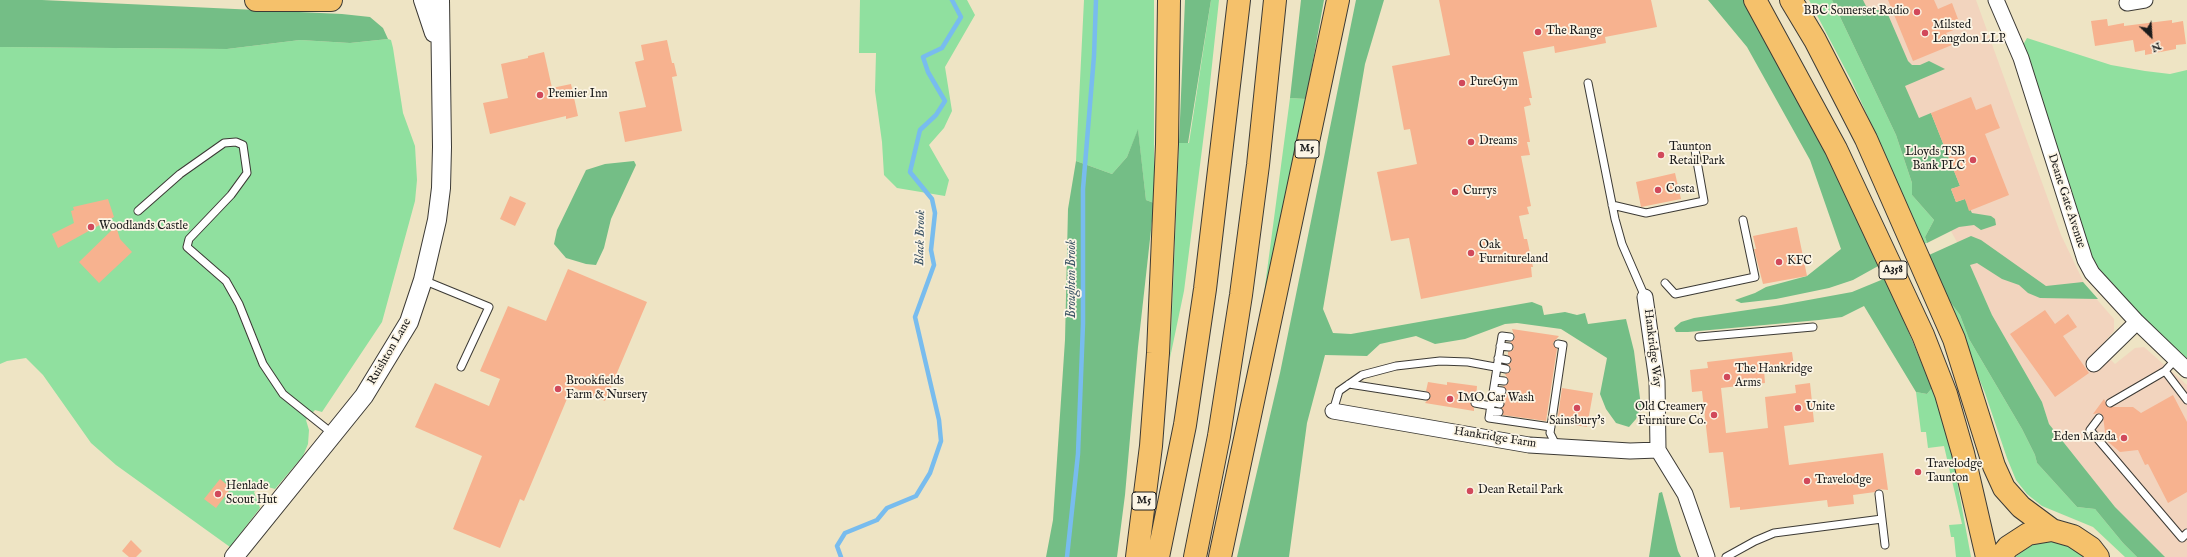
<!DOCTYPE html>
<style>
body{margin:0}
#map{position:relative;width:2187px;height:557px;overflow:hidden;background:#eee4c4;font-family:"IM FELL English",serif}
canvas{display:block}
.north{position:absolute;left:2131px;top:16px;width:40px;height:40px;-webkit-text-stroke:3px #fcf5e5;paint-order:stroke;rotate:155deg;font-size:11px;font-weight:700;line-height:16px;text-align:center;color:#1c1c1c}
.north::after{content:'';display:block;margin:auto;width:14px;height:18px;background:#1c1c1c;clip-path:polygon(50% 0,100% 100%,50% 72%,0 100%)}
</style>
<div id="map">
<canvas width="2187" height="557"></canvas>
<div class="north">N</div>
</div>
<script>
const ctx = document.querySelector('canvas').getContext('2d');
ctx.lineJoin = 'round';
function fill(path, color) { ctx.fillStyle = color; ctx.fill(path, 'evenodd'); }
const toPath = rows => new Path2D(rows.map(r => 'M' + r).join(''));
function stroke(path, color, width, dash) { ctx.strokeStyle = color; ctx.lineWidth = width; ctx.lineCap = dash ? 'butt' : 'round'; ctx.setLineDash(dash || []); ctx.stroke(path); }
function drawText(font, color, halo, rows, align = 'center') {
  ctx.font = font + ' "IM FELL English",serif'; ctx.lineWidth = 3.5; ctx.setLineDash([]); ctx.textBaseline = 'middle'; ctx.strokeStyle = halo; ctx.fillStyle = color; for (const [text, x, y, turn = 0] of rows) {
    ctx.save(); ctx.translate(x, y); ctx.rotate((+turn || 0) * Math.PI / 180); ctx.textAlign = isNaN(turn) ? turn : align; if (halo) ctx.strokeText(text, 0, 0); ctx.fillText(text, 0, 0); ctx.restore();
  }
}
fill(toPath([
 [1857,0,1976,0,2061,235,2086,287,2114,319,2114,331,2099,348,2115,364,2135,348,2144,347,2187,385,2187,557,2165,557,2142,535,2115,507,2049,424,2042,402,1992,315,1970,265,1948,226]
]), '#f2d4be');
fill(toPath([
 [860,0,967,0,975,15,945,67,952,111,944,128,929,145,949,180,945,196,897,188,884,175,882,142,875,91,876,53,859,53],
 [1084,0,1154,0,1154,203,1146,200,1138,130,1127,157,1112,174,1076,161],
 [1211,0,1219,0,1208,102,1184,291,1170,358,1179,143,1189,143],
 [1809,0,1832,0,1896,135,1912,183,1912,195,1934,220,1925,237,1927,243,1921,244,1876,134,1851,80],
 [2027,38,2111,65,2145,71,2170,74,2187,70,2187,361,2113,287,2098,269,2092,256,2023,45],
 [388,39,391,40,393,48,403,113,415,146,417,180,415,201,382,322,322,412,315,410,306,420,309,430,308,444,303,456,275,489,261,485,254,492,260,508,230,547,116,465,91,443,43,375,26,358,7,361,0,364,0,47,227,49,300,40,350,43],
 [1290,98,1306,99,1283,217,1263,301],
 [1945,295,1960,315,1969,339,2022,429,2035,455,2037,463,2077,507,2095,509,2123,543,2137,557,2125,557,2093,527,2042,506,2027,494,2016,480,2007,458,1985,393],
 [1932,388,1939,407,1954,465,1971,557,1956,557,1954,537,1951,537,1949,525,1962,524,1944,446,1928,448,1926,432,1921,432,1916,392,1927,394],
 [2046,541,2061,543,2075,549,2084,557,2015,557,2032,545]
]), '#90e09f');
fill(toPath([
 [0,0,42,0,342,14,370,17,383,28,388,39,350,43,300,40,227,49,0,47],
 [1185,0,1211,0,1188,143,1179,143],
 [1301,0,1324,0,1306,99,1290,98],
 [1356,0,1384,0,1365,64,1323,309,1333,333,1351,334,1532,302,1542,306,1544,315,1565,312,1577,315,1585,313,1588,324,1626,319,1634,351,1641,406,1636,419,1629,427,1616,423,1606,409,1600,394,1607,358,1561,329,1517,323,1505,324,1465,339,1435,344,1416,336,1380,344,1367,356,1325,355,1307,423,1289,557,1237,557,1280,373],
 [1708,0,1745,0,1772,47,1839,178,1880,265,1853,280,1829,288,1776,299,1741,303,1735,300,1755,293,1766,287,1807,276,1841,249,1810,160,1747,47],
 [1832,0,1863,0,1866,6,1873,10,1886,10,1908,61,1912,65,1920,65,1929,61,1945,69,1905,86,1919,118,1931,113,1960,186,1951,189,1956,202,1965,199,1972,213,1991,216,1995,219,1996,225,1981,230,1974,225,1959,227,1927,243,1925,237,1934,220,1912,195,1912,183,1896,135],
 [1138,129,1146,200,1154,203,1138,347,1125,495,1117,557,1046,557,1053,520,1065,340,1068,209,1076,161,1112,174,1127,157],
 [634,161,636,165,611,219,604,248,596,265,586,264,566,258,554,244,557,230,586,170,605,164],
 [1971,236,1981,240,2046,286,2083,282,2098,299,2040,298,2028,293,2019,285,2002,279,1977,263,1970,265,1992,315,2042,402,2049,424,2115,507,2165,557,2137,557,2123,543,2095,509,2077,507,2037,463,2035,455,2022,429,1969,339,1960,315,1945,295,1929,255],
 [1886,278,1932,388,1927,394,1916,392,1864,306,1842,317,1819,320,1688,332,1676,332,1674,328,1681,322,1694,318,1781,305,1852,292],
 [1662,492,1678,551,1681,557,1649,557,1659,493]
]), '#74be86');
stroke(toPath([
 [841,557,837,546,845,533,877,520,887,508,916,496,930,473,941,441,939,420,915,317,934,265,931,250,935,213,932,199,910,172,920,130,936,115,945,101,928,72,923,57,942,48,961,17,952,0],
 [1067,557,1078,454,1083,324,1083,189,1094,56,1096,0]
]), '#78bcee', 4.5);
fill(toPath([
 [1439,0,1651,0,1657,27,1605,37,1606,43,1555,53,1554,46,1523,52,1532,98,1529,98,1531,105,1524,107,1530,142,1527,142,1530,155,1521,156,1531,206,1527,207,1529,214,1519,216,1524,239,1527,239,1533,267,1531,267,1532,277,1421,299,1409,238,1391,241,1377,172,1417,164,1410,129,1404,130,1392,66,1450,55],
 [1888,0,1934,0,1938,9,1952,3,1961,27,1946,33,1952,45,1913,61],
 [2107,19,2108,26,2124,23,2124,26,2172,20,2172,23,2183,21,2186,44,2176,45,2176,49,2145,55,2145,50,2135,52,2133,40,2095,46,2091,21],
 [667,40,672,63,674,63,677,76,672,77,682,131,625,142,619,112,646,107,635,62,644,60,641,45],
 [544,52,552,88,571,84,578,116,566,119,566,116,490,134,483,103,508,98,501,64,528,58,528,56],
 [1971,97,1976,110,1991,104,1995,116,2000,128,1985,134,2009,195,1969,211,1965,199,1956,202,1951,189,1960,186,1931,113],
 [1675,173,1681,199,1641,207,1636,182],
 [510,196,526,203,515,226,500,219],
 [108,199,114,217,58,248,52,234,74,223,71,211,74,210,73,207],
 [116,226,120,239,132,252,99,283,79,262],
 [1797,227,1807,276,1763,284,1754,249,1756,249,1753,236],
 [568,269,647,302,605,401,572,387,524,501,520,499,500,548,453,529,482,456,415,427,435,383,489,406,500,379,480,371,508,306,546,321],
 [2045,310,2055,324,2068,314,2077,327,2063,336,2089,373,2055,397,2010,334],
 [1512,329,1559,336,1553,343,1557,349,1546,421,1503,415,1502,408,1505,403,1501,399,1501,396,1506,394,1507,391,1503,386,1506,385,1509,381,1505,374,1510,372,1511,368,1508,365,1512,361,1508,355,1508,352,1513,350,1514,347,1510,342,1515,338],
 [1792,352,1794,366,1764,370,1765,383,1721,388,1726,433,1768,428,1765,397,1796,393,1795,385,1810,383,1814,422,1784,426,1789,465,1883,453,1888,490,1878,489,1875,492,1853,495,1854,504,1828,507,1827,500,1740,510,1740,507,1730,508,1723,452,1709,453,1702,391,1692,392,1690,370,1708,368,1707,362],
 [1428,382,1447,385,1447,382,1477,386,1476,398,1470,402,1474,408,1474,411,1425,403,1431,396,1426,391],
 [1562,388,1593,393,1587,427,1557,422],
 [2173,395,2187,422,2187,492,2168,503,2148,464,2145,465,2138,450,2120,452,2106,440,2103,416,2100,413,2093,414,2104,399,2108,407,2133,407,2141,413],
 [220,479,231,488,216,508,204,499],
 [131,540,142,551,136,557,129,557,122,551]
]), '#f7b28f');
const service = toPath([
 [1588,83,1615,219,1622,244,1645,297],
 [1612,205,1646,213,1704,201,1695,150],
 [138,211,180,174,224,143,236,142,243,145,247,173,231,195,189,239,187,247,226,281,239,304,263,364,283,394,333,434],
 [423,280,489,307,461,367],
 [1665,283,1675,294,1755,277,1743,220],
 [1510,337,1502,336,1489,418,1551,427],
 [1699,337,1813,327],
 [1500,346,1509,347],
 [1498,358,1507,360],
 [2176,359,2165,371,2187,400],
 [1495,380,1504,381],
 [1349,384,1426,396],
 [1494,390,1502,391],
 [1492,402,1500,404],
 [1475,403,1491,406],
 [2110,403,2165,371],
 [1333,411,1339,391,1362,375,1396,366,1440,361,1468,362,1506,369],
 [1490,411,1499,412],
 [2099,418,2090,430,2182,538,2187,533],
 [1556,445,1550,433,1563,345,1558,344],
 [1879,494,1885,545],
 [1726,557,1755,541,1774,533,1882,519]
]);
const minor = toPath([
 [1996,0,2021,58,2085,260,2092,273,2137,322,2187,370],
 [2127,3,2145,0],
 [1645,297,1657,381,1658,450,1685,494,1707,557],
 [2094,364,2137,322],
 [1333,411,1529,445,1630,451,1658,450]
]);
const tertiary = toPath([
 [423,0,434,33],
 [234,557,364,396,409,322,423,280,437,220,441,188,442,147,440,0]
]);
const primary = toPath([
 [1755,0,1836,149,1923,335,1946,394,1963,453,1987,557],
 [1791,0,1815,40,1866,139,1954,339,1994,466,2004,488,2021,507,2052,530],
 [2000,557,2008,547,2028,534,2052,530,2073,536,2091,548,2098,557]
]);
const trunk = toPath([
 [256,0,331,0]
]);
const motorway = toPath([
 [1137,557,1151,446,1158,353,1167,144,1169,0],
 [1158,557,1185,425,1205,289,1239,0],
 [1195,557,1219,436,1241,295,1258,165,1275,0],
 [1220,557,1338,0]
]);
stroke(service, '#3c3a35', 9);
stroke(minor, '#3c3a35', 17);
stroke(tertiary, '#3c3a35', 20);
stroke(primary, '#3c3a35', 24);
stroke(trunk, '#3c3a35', 24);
stroke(motorway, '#3c3a35', 24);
stroke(service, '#fff', 7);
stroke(minor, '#fff', 15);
stroke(tertiary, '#fff', 18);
stroke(primary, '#f5c16b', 22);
stroke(trunk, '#f5c16b', 22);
stroke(motorway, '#f5c16b', 22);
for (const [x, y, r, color] of [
 [1917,12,4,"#d1495b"],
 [1538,32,4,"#d1495b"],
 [1925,33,4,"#d1495b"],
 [1462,83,4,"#d1495b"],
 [540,95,4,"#d1495b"],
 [1471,142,4,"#d1495b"],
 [1661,155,4,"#d1495b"],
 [1973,160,4,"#d1495b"],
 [1658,190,4,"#d1495b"],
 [1455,192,4,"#d1495b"],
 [91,227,4,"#d1495b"],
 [1471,253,4,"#d1495b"],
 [1779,262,4,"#d1495b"],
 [1727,377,4,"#d1495b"],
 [558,389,4,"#d1495b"],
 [1450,399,4,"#d1495b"],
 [1577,408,4,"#d1495b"],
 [1798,408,4,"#d1495b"],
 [1714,415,4,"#d1495b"],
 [2124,438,4,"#d1495b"],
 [1918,472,4,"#d1495b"],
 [1807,481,4,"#d1495b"],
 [1470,491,4,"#d1495b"],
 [218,494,4,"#d1495b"]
]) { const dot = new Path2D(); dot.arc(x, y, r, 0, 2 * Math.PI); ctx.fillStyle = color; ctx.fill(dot); stroke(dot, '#fcf5e5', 1.5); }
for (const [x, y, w] of [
 [1307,149,24],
 [1893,270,28],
 [1144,501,24]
]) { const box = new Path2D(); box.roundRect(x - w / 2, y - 9, w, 18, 3); ctx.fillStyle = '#fcf5e5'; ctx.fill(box); stroke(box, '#1c1c1c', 1); }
drawText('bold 11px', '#1c1c1c', null, [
 ["M5",1307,149],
 ["A358",1893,270],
 ["M5",1144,501]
]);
drawText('12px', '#1c1c1c', '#fcf5e5', [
 ["BBC Somerset Radio",1909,12,"right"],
 ["Milsted",1933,26],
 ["Langdon LLP",1933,40],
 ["The Range",1546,32],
 ["PureGym",1470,83],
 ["Premier Inn",548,95],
 ["Dreams",1479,142],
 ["Taunton",1669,148],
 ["Retail Park",1669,162],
 ["Lloyds TSB",1965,153,"right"],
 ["Bank PLC",1965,167,"right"],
 ["Costa",1666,190],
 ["Currys",1463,192],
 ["Woodlands Castle",99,227],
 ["Oak",1479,246],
 ["Furnitureland",1479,260],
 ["KFC",1787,262],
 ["The Hankridge",1735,370],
 ["Arms",1735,384],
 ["Brookfields",566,382],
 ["Farm & Nursery",566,396],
 ["IMO Car Wash",1458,399],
 ["Old Creamery",1706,408,"right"],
 ["Furniture Co.",1706,422,"right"],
 ["Unite",1806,408],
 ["Sainsbury's",1577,422,"center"],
 ["Eden Mazda",2116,438,"right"],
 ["Travelodge",1926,465],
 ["Taunton",1926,479],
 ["Travelodge",1815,481],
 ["Henlade",226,487],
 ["Scout Hut",226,501],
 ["Dean Retail Park",1478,491]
], 'left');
drawText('12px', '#1c1c1c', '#fcf5e5', [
 ["Deane Gate Avenue",2066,201,72],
 ["Hankridge Way",1652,348,83],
 ["Ruishton Lane",390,352,-60],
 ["Hankridge Farm",1495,438,9]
]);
drawText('italic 13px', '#3c5466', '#fcf5e5', [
 ["Black Brook",921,238,-89],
 ["Broughton Brook",1072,279,-90]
]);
</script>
